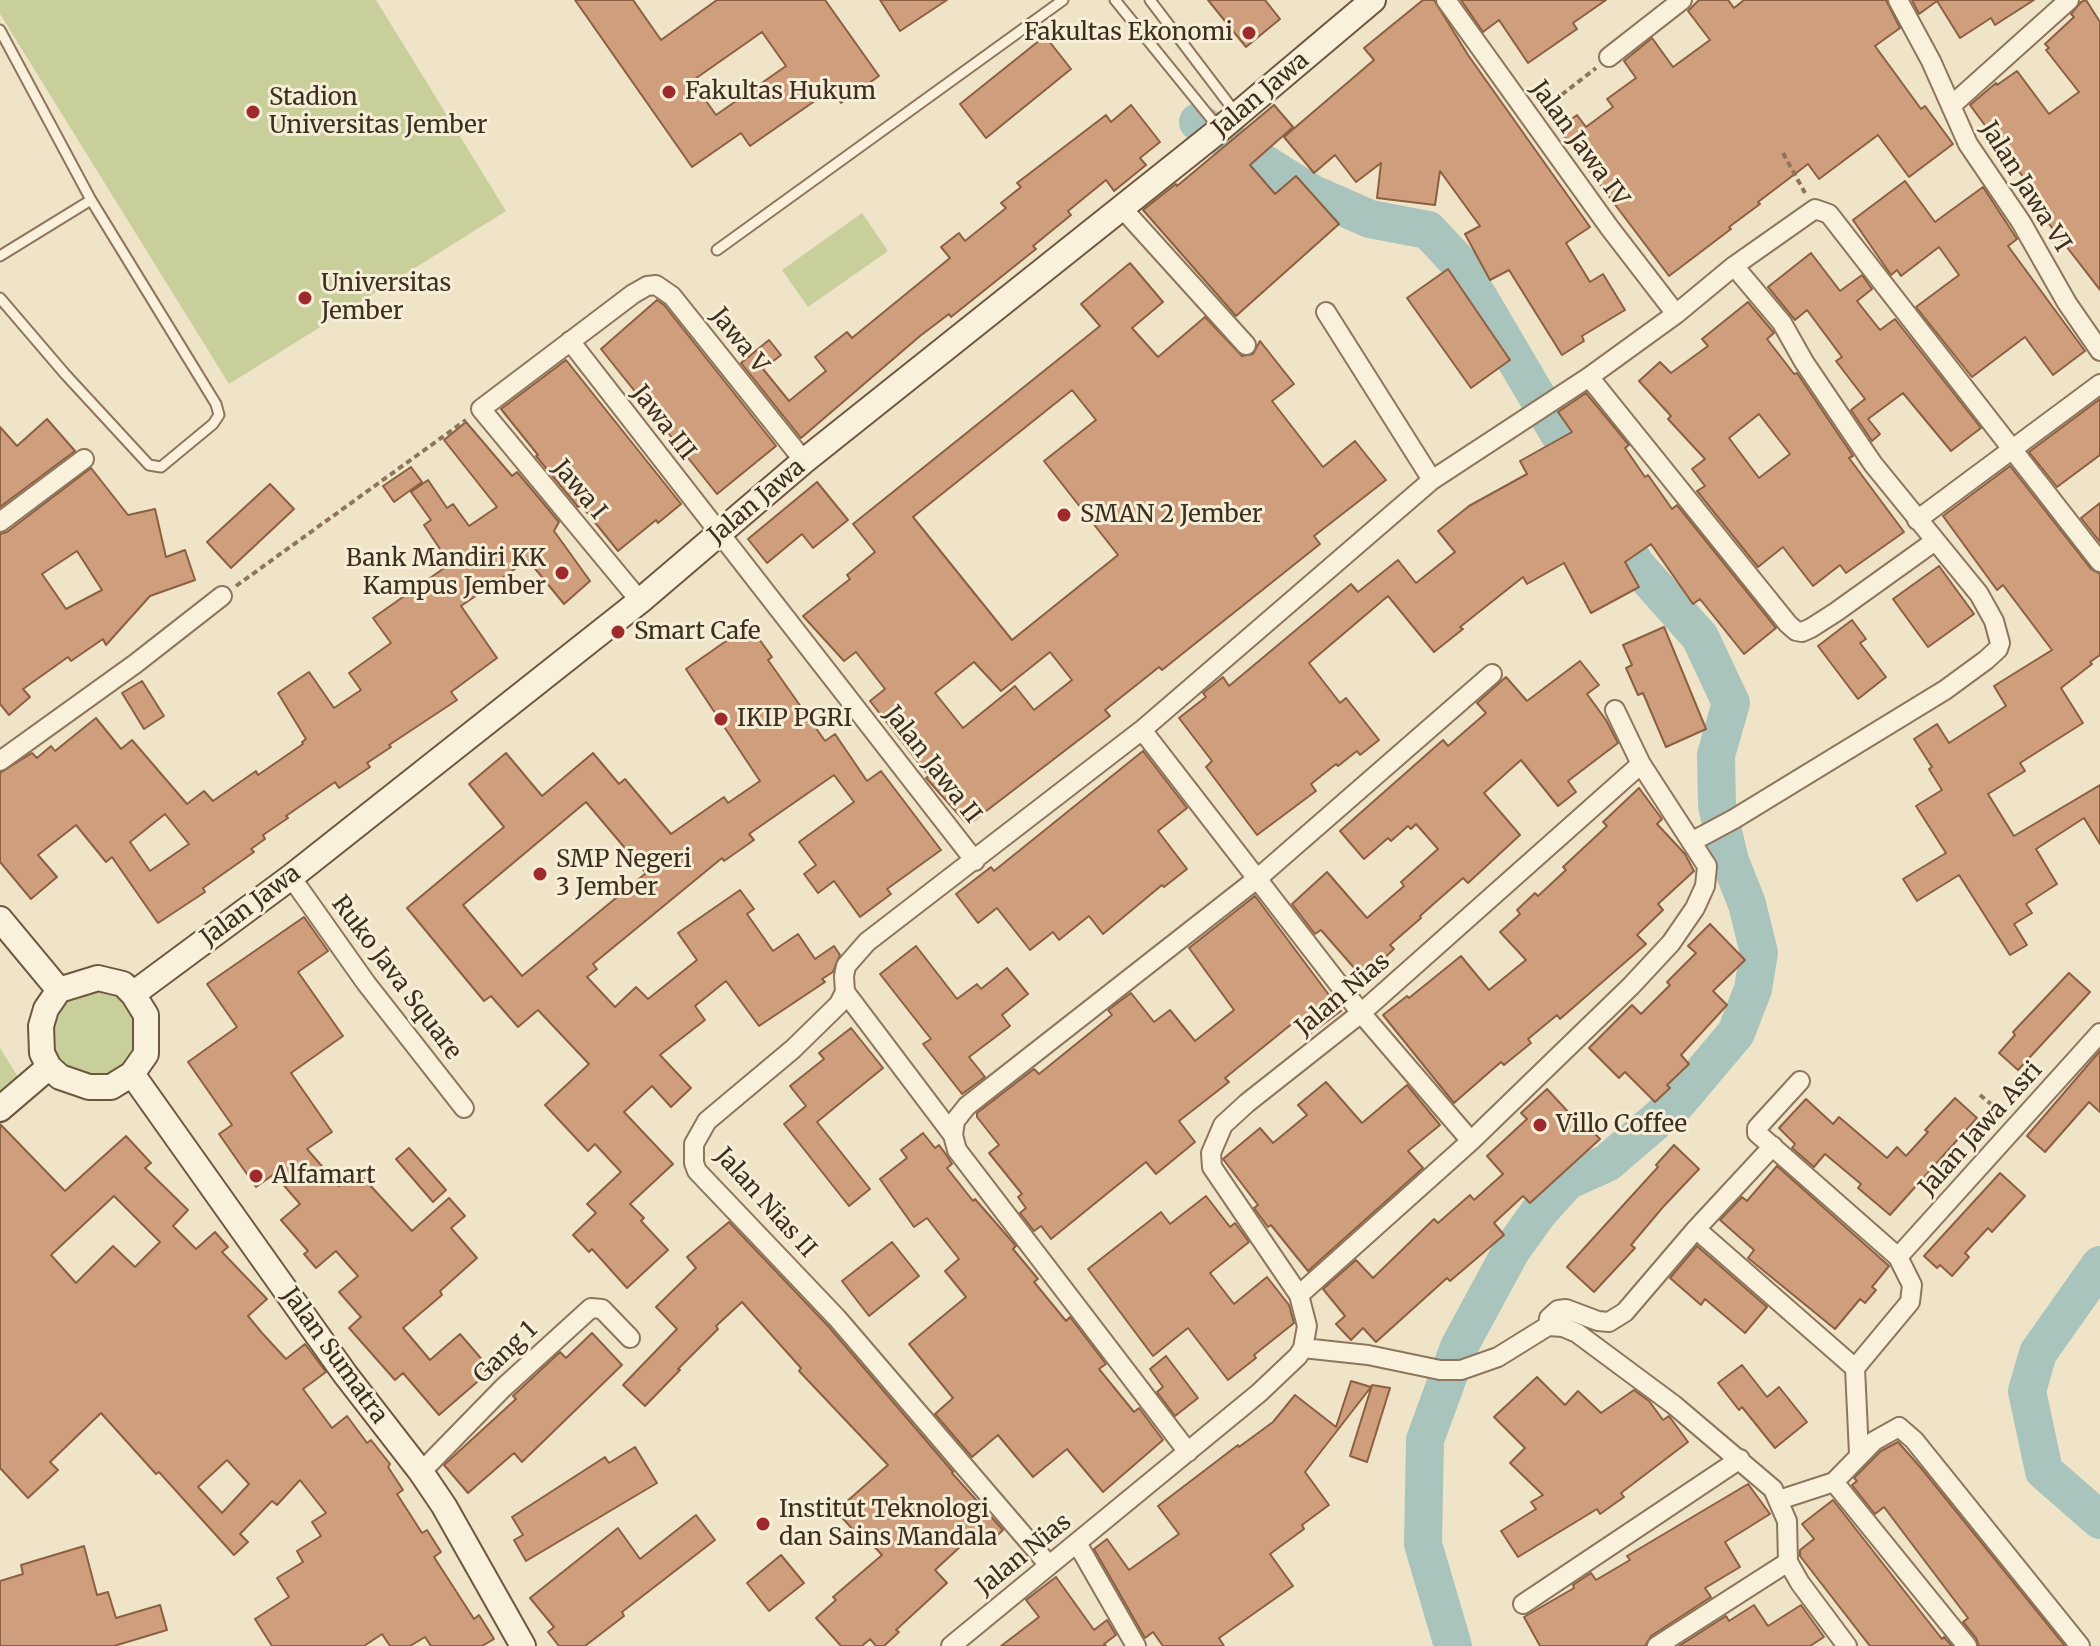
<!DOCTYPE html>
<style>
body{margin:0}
canvas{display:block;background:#f0e4c8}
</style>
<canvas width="2100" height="1646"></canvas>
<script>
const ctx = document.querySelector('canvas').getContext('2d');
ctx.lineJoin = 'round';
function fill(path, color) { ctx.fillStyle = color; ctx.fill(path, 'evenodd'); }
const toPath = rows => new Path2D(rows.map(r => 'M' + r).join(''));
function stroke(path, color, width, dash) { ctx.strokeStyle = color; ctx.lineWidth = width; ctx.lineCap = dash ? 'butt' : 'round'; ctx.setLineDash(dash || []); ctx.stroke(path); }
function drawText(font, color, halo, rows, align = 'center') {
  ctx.font = font + ' Merriweather,serif'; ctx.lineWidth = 6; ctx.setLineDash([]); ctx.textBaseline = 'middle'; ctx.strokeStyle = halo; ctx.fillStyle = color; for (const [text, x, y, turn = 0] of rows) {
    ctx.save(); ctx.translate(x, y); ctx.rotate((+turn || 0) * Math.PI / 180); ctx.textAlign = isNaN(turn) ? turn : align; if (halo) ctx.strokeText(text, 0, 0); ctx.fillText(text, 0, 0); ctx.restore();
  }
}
fill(toPath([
 [0,0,376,0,506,211,229,384,0,14],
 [862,213,888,251,808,307,782,270],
 [111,980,147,1032,111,1087,49,1067,46,1009],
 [0,1048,18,1077,0,1093]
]), '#c9cf9b');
stroke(toPath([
 [1198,122,1313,194,1370,219,1428,230,1458,262,1636,565,1700,637,1731,703,1716,755,1717,806,1730,861,1747,904,1759,953,1753,989,1736,1033,1677,1103,1607,1163,1567,1181,1539,1212,1511,1251,1459,1347,1425,1440,1423,1544,1453,1646],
 [2100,1265,2038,1353,2027,1391,2044,1471,2100,1520]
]), '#a9c4bc', 38);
const building = toPath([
 [575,0,633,0,661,40,717,0,825,0,879,76,841,103,832,89,750,146,741,133,692,167,575,0],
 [762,32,786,66,716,115,692,81,762,32],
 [880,0,947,0,900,31,880,0],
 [1208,0,1265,0,1280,19,1246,47,1208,0],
 [1423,0,1434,0,1468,55,1590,227,1566,243,1590,282,1603,274,1625,310,1582,336,1584,341,1562,355,1509,270,1490,280,1465,234,1480,226,1440,171,1435,205,1377,198,1381,163,1356,182,1335,155,1314,173,1284,137,1374,60,1364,48,1423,0],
 [1461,0,1606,0,1573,23,1577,29,1528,63,1499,20,1483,32,1461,0],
 [1699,0,1728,0,1734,8,1744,0,1886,0,1900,28,1875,46,1921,109,1925,106,1953,144,1909,177,1878,135,1819,179,1808,164,1758,202,1760,204,1729,227,1731,229,1669,276,1558,129,1577,115,1586,127,1613,107,1607,99,1636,78,1624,61,1652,38,1673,67,1710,40,1688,11,1699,0],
 [1912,0,2034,0,1995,25,1991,18,1960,38,1937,1,1919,14,1912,0],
 [2086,0,2100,22,2100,290,2046,220,2052,216,1970,105,1996,83,1997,85,2017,71,2049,114,2079,92,2046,50,2049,48,2045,44,2074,17,2071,14,2081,2,2086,0],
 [1045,36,1071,69,986,138,960,104,1045,36],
 [1131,105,1160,142,1140,158,1146,165,1114,191,1106,180,1068,211,1071,215,1033,246,1036,249,951,317,949,314,920,336,801,438,741,363,769,340,781,355,763,369,789,401,826,371,815,357,847,332,852,338,950,258,941,247,959,233,965,241,1006,208,1001,203,1021,187,1017,183,1106,115,1111,122,1131,105],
 [1274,105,1293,127,1250,165,1275,194,1296,176,1339,224,1236,316,1143,210,1176,184,1177,186,1274,105],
 [1905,181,1935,222,1983,187,2017,239,2008,246,2085,351,2053,375,2025,337,1972,377,1916,307,1959,275,1939,247,1901,276,1897,270,1891,275,1853,220,1905,181],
 [1811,253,1840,291,1862,275,1872,289,1857,301,1880,330,1895,319,1981,428,1951,451,1903,393,1868,419,1880,434,1872,441,1851,410,1865,399,1836,361,1842,357,1807,310,1795,320,1768,287,1811,253],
 [1130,263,1163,302,1132,328,1158,357,1205,317,1242,356,1253,354,1260,341,1294,384,1272,401,1323,467,1355,441,1386,480,1314,536,1320,544,1162,670,1159,667,1105,710,1110,716,968,825,926,778,929,776,870,701,885,689,856,652,844,661,803,616,850,579,847,575,875,552,853,524,1100,326,1081,304,1130,263],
 [1072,390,1096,420,1044,461,1118,555,1012,640,913,517,1072,390],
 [1050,652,1072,680,1034,710,1015,686,963,728,935,693,974,662,1001,691,1050,652],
 [1448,269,1510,360,1471,388,1407,298,1448,269],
 [657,300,664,305,776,446,717,494,601,349,657,300],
 [1748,302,1774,333,1767,339,1794,374,1797,373,1853,456,1849,458,1904,532,1846,573,1840,565,1813,586,1783,547,1758,567,1697,491,1705,486,1692,469,1705,459,1668,419,1671,416,1639,381,1660,362,1671,373,1708,346,1702,339,1748,302],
 [1759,414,1790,454,1759,478,1729,438,1759,414],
 [566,360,681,504,658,523,656,520,618,551,581,505,578,507,536,456,538,455,501,409,566,360],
 [1586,393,1629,445,1625,448,1645,477,1648,475,1672,509,1677,505,1776,628,1744,654,1700,599,1693,604,1651,544,1625,562,1639,587,1591,613,1564,563,1527,584,1523,577,1460,627,1463,629,1434,652,1388,596,1309,663,1340,703,1346,698,1379,740,1360,755,1357,751,1338,766,1336,764,1311,784,1316,791,1257,835,1206,767,1212,761,1179,718,1206,697,1203,693,1223,677,1229,686,1351,584,1358,592,1398,560,1416,583,1455,552,1438,531,1469,506,1527,474,1520,461,1572,432,1558,412,1586,393],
 [2100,399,2100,455,2057,487,2029,452,2100,399],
 [47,419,75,451,0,507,0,427,17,446,47,419],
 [466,422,512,476,517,472,559,522,554,531,590,581,564,604,528,560,461,606,497,658,451,692,457,700,389,745,391,747,367,763,370,767,339,788,335,782,286,816,288,818,263,835,265,839,251,849,254,852,203,888,205,892,158,923,112,857,106,862,76,825,38,855,57,877,31,899,0,862,0,773,32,753,37,758,51,746,55,751,96,718,121,749,132,740,187,804,204,791,213,801,256,771,258,775,303,744,302,742,306,739,278,693,309,672,334,708,361,690,349,673,391,643,373,618,450,564,424,525,431,520,411,492,428,480,447,508,453,504,469,526,497,507,444,440,466,422],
 [165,814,189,844,150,871,130,842,165,814],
 [2010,466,2091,569,2100,574,2100,655,2090,662,2092,664,2061,688,2083,723,2020,763,2025,771,1988,794,2014,836,2100,785,2100,844,2084,818,2036,849,2057,884,2026,904,2032,913,2014,924,2027,945,2010,955,1959,875,1917,901,1903,879,1946,853,1916,806,1942,790,1929,769,1932,767,1914,739,1937,724,1949,743,2006,706,1994,686,2052,650,2003,585,1997,590,1943,516,2010,466],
 [411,467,422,482,394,502,383,486,411,467],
 [91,468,128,515,155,509,166,557,185,550,195,580,150,596,106,645,103,639,71,661,68,657,23,689,30,697,9,715,0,704,0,534,7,532,91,468],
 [77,551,102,590,66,609,42,574,77,551],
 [817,482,848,520,813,548,802,534,767,563,748,539,817,482],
 [270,484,294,509,231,568,207,542,270,484],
 [2100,503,2100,542,2081,518,2100,503],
 [1939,566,1974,614,1928,647,1893,599,1939,566],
 [1852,620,1866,639,1860,643,1886,677,1858,699,1818,646,1852,620],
 [749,625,772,657,768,660,825,741,835,734,867,781,881,771,941,850,887,889,891,894,860,917,834,881,818,893,804,874,816,865,799,842,854,802,834,775,749,834,754,840,724,861,722,858,593,964,597,969,587,977,615,1007,636,987,648,999,697,960,678,933,740,890,754,909,747,914,773,951,798,934,815,959,834,946,840,955,833,972,822,979,825,982,759,1026,726,981,695,1006,705,1020,660,1055,691,1088,671,1107,652,1086,624,1112,673,1164,630,1204,644,1218,641,1221,668,1250,627,1288,592,1249,589,1252,573,1235,596,1213,587,1204,621,1172,595,1144,588,1151,545,1105,589,1064,538,1010,518,1027,491,996,484,1001,407,908,504,827,469,784,506,753,542,796,593,753,619,784,625,779,671,834,724,797,728,803,760,781,686,669,749,625],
 [586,802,646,873,522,976,463,905,586,802],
 [1664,627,1706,729,1666,747,1643,693,1638,695,1626,668,1632,665,1623,645,1664,627],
 [1580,661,1599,685,1587,694,1606,720,1618,743,1568,781,1576,792,1558,806,1521,760,1484,793,1520,835,1468,883,1463,878,1420,916,1421,918,1390,945,1394,949,1363,978,1321,930,1315,934,1292,904,1327,872,1367,918,1404,886,1401,882,1438,849,1416,824,1411,829,1408,826,1391,841,1388,838,1364,859,1340,831,1443,740,1448,746,1486,713,1477,703,1506,677,1527,701,1580,661],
 [142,681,164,716,144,729,122,693,142,681],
 [1143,751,1187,808,1158,831,1187,869,1164,887,1162,885,1103,934,1089,916,1059,940,1053,932,1030,950,997,908,978,923,956,894,991,867,994,871,1143,751],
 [1639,788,1662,819,1657,824,1685,854,1694,871,1658,904,1663,910,1637,935,1646,944,1560,1019,1557,1015,1528,1039,1531,1043,1504,1065,1501,1062,1454,1103,1383,1015,1407,996,1409,998,1461,956,1489,990,1526,960,1500,932,1520,914,1517,910,1535,893,1538,896,1566,870,1563,867,1607,826,1603,822,1639,788],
 [1255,896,1341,1011,1311,1033,1299,1018,1225,1078,1229,1082,1179,1121,1195,1142,1156,1174,1146,1162,1051,1239,1041,1226,1034,1231,1020,1213,1026,1208,1018,1197,1022,1194,989,1153,999,1145,977,1117,977,1113,1034,1069,1039,1074,1112,1015,1108,1010,1131,993,1154,1022,1170,1010,1195,1041,1234,1010,1189,948,1255,896],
 [304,917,328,951,298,972,343,1036,291,1073,332,1132,307,1149,339,1186,357,1171,412,1231,449,1198,465,1216,451,1228,477,1258,440,1291,442,1295,403,1328,430,1360,460,1334,491,1370,439,1415,403,1373,395,1380,349,1328,361,1317,339,1292,358,1276,336,1251,316,1268,304,1254,308,1251,281,1220,300,1204,274,1174,256,1187,219,1134,232,1125,188,1062,237,1027,207,984,304,917],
 [1710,924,1745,960,1713,991,1727,1005,1681,1055,1689,1064,1667,1085,1670,1088,1655,1102,1625,1072,1619,1078,1589,1048,1632,1005,1641,1014,1670,985,1667,982,1696,953,1688,946,1710,924],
 [916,946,957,999,977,984,981,989,1007,968,1028,994,1002,1015,1010,1026,969,1057,985,1077,962,1094,923,1044,931,1039,880,974,916,946],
 [2069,973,2090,992,2018,1070,1999,1053,2015,1035,2013,1032,2069,973],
 [851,1028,883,1068,817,1122,870,1189,849,1206,784,1124,806,1106,790,1086,824,1059,819,1053,851,1028],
 [2100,1051,2100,1112,2089,1102,2045,1152,2027,1136,2100,1051],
 [1326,1082,1362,1123,1407,1085,1440,1125,1408,1151,1423,1168,1308,1271,1271,1225,1268,1227,1254,1208,1258,1205,1223,1159,1260,1128,1273,1143,1307,1115,1298,1105,1326,1082],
 [1547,1089,1583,1128,1586,1125,1600,1139,1530,1203,1523,1196,1494,1223,1504,1235,1450,1281,1447,1278,1376,1342,1363,1328,1351,1340,1336,1324,1345,1316,1323,1289,1356,1260,1373,1278,1434,1219,1438,1223,1470,1195,1474,1200,1503,1174,1487,1156,1527,1119,1521,1113,1547,1089],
 [1955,1098,1977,1118,1890,1215,1858,1188,1861,1184,1825,1154,1814,1167,1792,1148,1795,1144,1779,1128,1806,1099,1833,1124,1839,1117,1887,1158,1897,1147,1906,1156,1928,1132,1925,1130,1955,1098],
 [0,1124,65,1191,126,1136,151,1163,145,1168,188,1210,173,1226,196,1249,215,1232,228,1247,222,1252,267,1299,248,1316,262,1333,286,1359,305,1344,326,1372,303,1389,332,1428,347,1416,367,1443,371,1440,390,1464,388,1467,403,1490,397,1494,422,1533,427,1530,441,1552,434,1557,474,1619,479,1615,494,1639,482,1646,431,1646,425,1637,410,1646,390,1646,382,1634,364,1646,272,1646,255,1619,289,1597,277,1578,303,1562,297,1551,321,1536,312,1522,326,1513,300,1480,277,1505,272,1501,240,1534,248,1542,234,1555,159,1472,156,1474,101,1413,50,1462,58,1470,28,1498,0,1468,0,1124],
 [114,1196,160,1242,135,1267,113,1246,76,1283,51,1255,114,1196],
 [227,1460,249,1484,222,1513,198,1487,227,1460],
 [923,1133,935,1148,939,1145,945,1153,952,1164,947,1168,973,1201,975,1199,1016,1246,1013,1249,1038,1279,1034,1282,1066,1321,1070,1317,1106,1364,1099,1369,1134,1412,1139,1408,1163,1440,1103,1492,1067,1449,1033,1477,998,1435,972,1457,935,1414,953,1398,909,1344,966,1297,945,1271,959,1259,927,1218,914,1227,880,1179,907,1158,901,1150,923,1133],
 [1674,1145,1699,1169,1663,1207,1631,1245,1635,1248,1594,1292,1567,1267,1658,1167,1656,1165,1674,1145],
 [409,1148,446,1190,433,1202,396,1159,409,1148],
 [1777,1166,1889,1266,1872,1287,1876,1290,1865,1303,1860,1299,1835,1329,1748,1258,1754,1250,1720,1220,1742,1197,1747,1201,1777,1166],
 [2000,1173,2025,1196,1992,1232,1988,1228,1965,1253,1969,1257,1952,1276,1940,1265,1937,1268,1924,1256,2000,1173],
 [1206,1196,1230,1227,1235,1223,1249,1242,1210,1273,1234,1304,1267,1277,1289,1305,1294,1323,1254,1355,1256,1358,1228,1380,1188,1328,1153,1356,1088,1269,1161,1212,1170,1224,1206,1196],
 [729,1222,828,1326,953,1472,952,1473,1003,1530,985,1547,974,1534,935,1570,947,1583,896,1630,899,1632,884,1646,876,1646,870,1639,862,1646,841,1646,816,1618,836,1600,833,1597,882,1555,859,1530,856,1533,836,1511,888,1465,799,1371,801,1368,742,1302,716,1326,718,1329,678,1369,680,1370,645,1406,623,1385,677,1329,656,1307,696,1268,687,1257,729,1222],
 [892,1242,919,1276,869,1316,842,1281,892,1242],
 [1697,1246,1767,1307,1745,1333,1705,1299,1701,1305,1670,1278,1697,1246],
 [592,1333,622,1365,522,1462,514,1453,468,1493,444,1465,516,1399,513,1396,560,1352,566,1358,592,1333],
 [1166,1356,1198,1398,1175,1416,1157,1392,1163,1387,1150,1369,1166,1356],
 [1742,1365,1767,1397,1779,1387,1807,1422,1775,1448,1742,1407,1739,1410,1718,1383,1742,1365],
 [1537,1377,1565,1405,1578,1391,1601,1413,1634,1390,1649,1401,1663,1420,1669,1416,1688,1442,1621,1493,1624,1497,1600,1514,1597,1509,1518,1557,1501,1531,1536,1509,1531,1502,1543,1495,1510,1463,1525,1448,1494,1417,1537,1377],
 [1351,1381,1371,1387,1305,1472,1329,1505,1302,1525,1304,1529,1270,1554,1293,1586,1219,1638,1224,1646,1163,1646,1153,1632,1145,1638,1094,1549,1107,1539,1129,1570,1179,1534,1158,1506,1238,1445,1239,1447,1273,1422,1295,1395,1336,1427,1351,1381],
 [1372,1385,1390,1388,1367,1462,1350,1456,1372,1385],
 [1898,1442,1921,1468,2065,1646,1979,1646,1976,1638,1963,1622,1968,1618,1884,1507,1875,1514,1852,1485,1857,1481,1854,1478,1881,1451,1898,1442],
 [635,1447,657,1483,526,1561,514,1540,523,1535,512,1517,605,1457,609,1463,635,1447],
 [1748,1484,1770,1514,1725,1542,1740,1567,1705,1588,1711,1597,1651,1636,1645,1646,1540,1646,1524,1617,1574,1588,1573,1585,1591,1573,1596,1580,1630,1560,1627,1556,1748,1484],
 [1833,1500,1942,1639,1944,1637,1952,1646,1870,1646,1800,1556,1800,1550,1814,1539,1802,1524,1833,1500],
 [696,1515,715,1540,622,1612,624,1616,585,1646,559,1646,548,1632,554,1627,530,1598,618,1528,640,1559,696,1515],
 [84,1546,97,1595,108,1592,116,1618,160,1605,167,1630,114,1646,0,1646,0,1581,23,1574,21,1565,84,1546],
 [781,1555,804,1583,769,1611,747,1583,781,1555],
 [1056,1577,1094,1630,1107,1620,1116,1635,1104,1644,1106,1646,1001,1646,1039,1617,1026,1600,1056,1577],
 [1754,1605,1768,1626,1801,1605,1824,1637,1810,1646,1679,1646,1726,1616,1729,1621,1754,1605]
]);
fill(building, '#cf9f7d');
stroke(building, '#8d5f41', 2);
const service = toPath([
 [1115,0,1218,127],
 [1150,0,1235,112],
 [0,30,91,200,0,256],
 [717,250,1063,0],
 [0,298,65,374,149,465,161,467,213,424,219,415,216,404,91,200]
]);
const minor = toPath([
 [1446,0,1609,227,1676,314],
 [1898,0,1931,61,1968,144,2021,222,2067,303,2100,351],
 [1609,57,1682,0],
 [1952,105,2069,0],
 [1122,208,1246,345],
 [1326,312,1432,480],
 [570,341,975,861],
 [1589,377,1788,624,1796,631,1802,632,1811,628,1836,612,1935,541],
 [1917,520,2100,384],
 [0,522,84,459],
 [640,601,481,409,633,294,647,286,656,285,672,296,804,461],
 [1142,730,1361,1013,1471,1141],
 [0,761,135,664,222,596],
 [1693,841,1734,819,1945,690,1986,660,1998,649,2000,643,1994,621,1979,594,1873,464,1804,362,1782,323,1734,266],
 [291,877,366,983,464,1108],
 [845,992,953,1135],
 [1696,1229,1855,1368,1910,1302,1912,1285,1898,1257,1757,1133,1757,1128,1800,1081],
 [1898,1257,2100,1033],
 [1299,1295,1471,1141,1631,986,1671,943,1695,908,1705,886,1707,866,1641,764,1615,710],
 [1548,1326,1549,1318,1558,1310,1566,1309,1598,1321,1609,1322,1625,1312,1696,1229,1773,1146],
 [1303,1348,1368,1355,1440,1370,1461,1370,1498,1357,1548,1326,1563,1327,1577,1333,1674,1405,1773,1489,1787,1521,1788,1562,1800,1583,1847,1646],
 [1855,1368,1859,1454],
 [1188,1452,957,1150,953,1135,955,1121,967,1106,1258,878,1492,674],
 [421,1472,503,1388,591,1308,602,1309,630,1338],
 [1834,1482,1967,1646],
 [1779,1500,1834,1482,1874,1441,1899,1427,1914,1440,2080,1646],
 [1077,1543,1136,1646],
 [1048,1564,837,1318,697,1171,694,1163,694,1144,707,1121,793,1049,839,1004,845,992,844,976,846,966,867,942,1142,730,1432,480,1589,377,1676,314,1734,266,1815,209,1829,214,2100,562],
 [1523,1604,1740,1459],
 [951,1646,1259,1393,1298,1356,1303,1348,1307,1326,1299,1295,1212,1167,1211,1153,1223,1125,1247,1103,1361,1013,1641,764],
 [1657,1646,1788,1562]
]);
const secondary = toPath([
 [0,919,59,990],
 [98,978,123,984,133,994,146,1015,146,1054,132,1074,111,1087,89,1087,60,1077,49,1067,42,1053,41,1026,46,1009,59,990,98,978],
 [133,994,291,877,640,601,804,461,1213,135,1373,0],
 [132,1074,345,1374,421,1472,444,1506,523,1646],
 [0,1109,49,1067]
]);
stroke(service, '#8d765c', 13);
stroke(minor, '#8d765c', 22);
stroke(secondary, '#6f573f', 28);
stroke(toPath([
 [1546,107,1596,68],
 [1783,153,1805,193],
 [236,586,466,420],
 [1980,1095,2003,1114]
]), '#8d765c', 4, [6, 4]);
stroke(service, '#faf1dc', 9);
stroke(minor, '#faf1dc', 18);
stroke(secondary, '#faf1dc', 24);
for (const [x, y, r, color] of [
 [1249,33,8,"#9e2a2b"],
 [669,92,8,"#9e2a2b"],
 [253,112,8,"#9e2a2b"],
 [305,298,8,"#9e2a2b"],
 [1064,515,8,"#9e2a2b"],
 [562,573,8,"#9e2a2b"],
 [618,632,8,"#9e2a2b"],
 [721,719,8,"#9e2a2b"],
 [540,874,8,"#9e2a2b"],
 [1540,1125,8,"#9e2a2b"],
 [256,1176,8,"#9e2a2b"],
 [763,1524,8,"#9e2a2b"]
]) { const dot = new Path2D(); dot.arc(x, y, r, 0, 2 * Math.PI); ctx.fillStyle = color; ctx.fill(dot); stroke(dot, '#f7eed8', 3); }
drawText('24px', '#3d2e20', '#f7eed8', [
 ["Fakultas Ekonomi",1233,33,"right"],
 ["Fakultas Hukum",685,92],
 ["Stadion",269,98],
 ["Universitas Jember",269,126],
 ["Universitas",321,284],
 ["Jember",321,312],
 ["SMAN 2 Jember",1080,515],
 ["Bank Mandiri KK",546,559,"right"],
 ["Kampus Jember",546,587,"right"],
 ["Smart Cafe",634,632],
 ["IKIP PGRI",737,719],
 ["SMP Negeri",556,860],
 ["3 Jember",556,888],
 ["Villo Coffee",1556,1125],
 ["Alfamart",272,1176],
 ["Institut Teknologi",779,1510],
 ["dan Sains Mandala",779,1538]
], 'left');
drawText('24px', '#3d2e20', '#f7eed8', [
 ["Jalan Jawa",1261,95,-40],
 ["Jalan Jawa IV",1579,144,54],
 ["Jalan Jawa VI",2025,187,58],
 ["Jawa V",739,341,51],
 ["Jawa III",663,423,52],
 ["Jawa I",579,490,50],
 ["Jalan Jawa",757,502,-40],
 ["Jalan Jawa II",932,765,52],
 ["Jalan Jawa",251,906,-37],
 ["Ruko Java Square",396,978,53],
 ["Jalan Nias",1343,995,-40],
 ["Jalan Jawa Asri",1981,1129,-48],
 ["Jalan Nias II",765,1203,48],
 ["Gang 1",506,1353,-44],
 ["Jalan Sumatra",334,1356,54],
 ["Jalan Nias",1024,1555,-39]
]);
</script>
